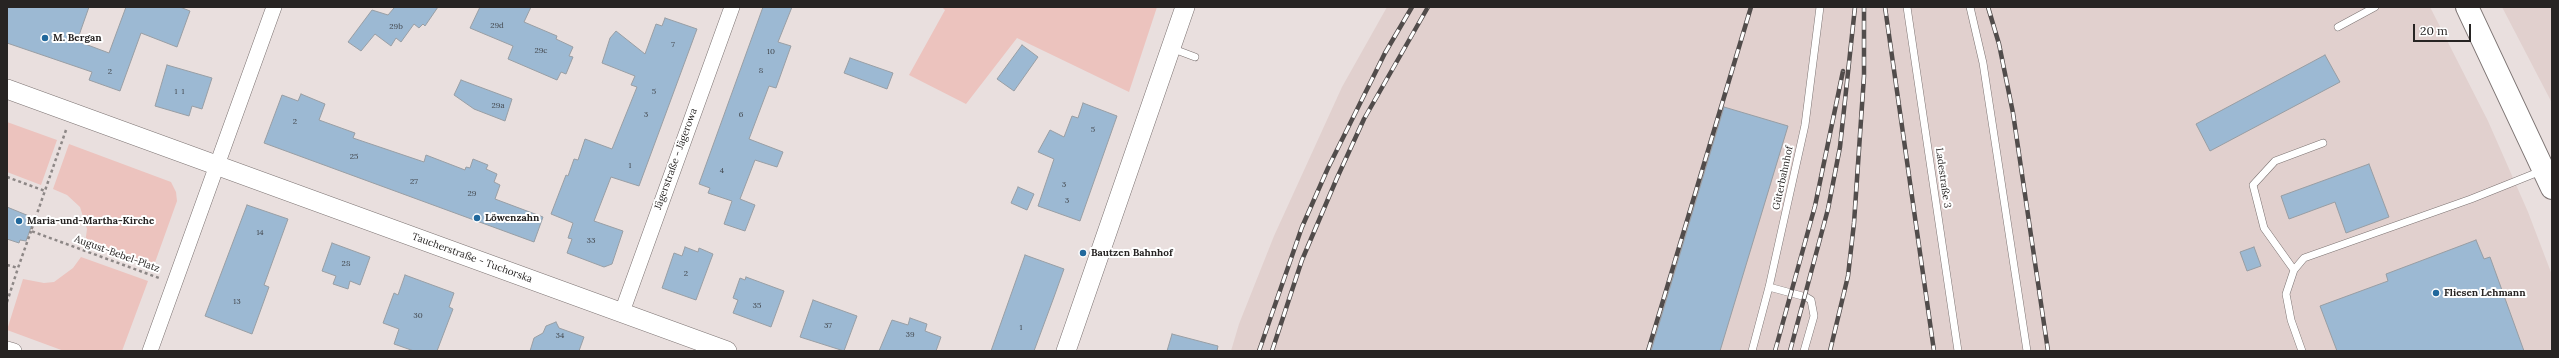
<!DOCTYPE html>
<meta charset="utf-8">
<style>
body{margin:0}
#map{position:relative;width:2559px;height:358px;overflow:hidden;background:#e9dfde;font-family:Lora,serif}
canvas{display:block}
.frame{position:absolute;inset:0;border:8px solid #272423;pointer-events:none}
.scale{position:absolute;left:2413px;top:24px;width:58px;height:18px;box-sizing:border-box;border:2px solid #272423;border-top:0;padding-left:5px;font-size:12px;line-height:14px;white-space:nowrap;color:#272423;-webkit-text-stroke:3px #fff;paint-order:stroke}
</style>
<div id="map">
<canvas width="2559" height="358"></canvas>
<div class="frame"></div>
<div class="scale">20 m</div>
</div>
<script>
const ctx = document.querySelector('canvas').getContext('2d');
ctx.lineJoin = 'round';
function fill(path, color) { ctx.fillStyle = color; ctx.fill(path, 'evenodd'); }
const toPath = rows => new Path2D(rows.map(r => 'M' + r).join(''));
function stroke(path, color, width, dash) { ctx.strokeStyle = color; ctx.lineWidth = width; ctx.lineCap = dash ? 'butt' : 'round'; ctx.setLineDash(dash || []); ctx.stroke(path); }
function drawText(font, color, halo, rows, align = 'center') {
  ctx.font = font + ' Lora,serif'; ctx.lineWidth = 4; ctx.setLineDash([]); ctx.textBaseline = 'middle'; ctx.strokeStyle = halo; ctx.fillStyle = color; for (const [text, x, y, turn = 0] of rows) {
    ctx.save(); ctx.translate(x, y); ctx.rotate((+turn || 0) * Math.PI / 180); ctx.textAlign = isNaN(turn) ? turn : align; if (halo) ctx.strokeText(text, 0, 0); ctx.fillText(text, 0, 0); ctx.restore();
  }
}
fill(toPath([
 [1387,7,2430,7,2488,121,2528,212,2552,275,2552,351,1231,351,1239,324,1274,236,1342,87],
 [2502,7,2552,7,2552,103]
]), '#e1d0ce');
fill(toPath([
 [942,7,1157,7,1129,92,1017,38,966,104,909,75,945,10],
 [7,122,57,140,41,185,7,172],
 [69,144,171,182,176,192,177,201,153,268,85,244,87,229,80,207,67,195,53,189],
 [81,257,148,281,122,351,64,351,7,330,23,279,44,283,54,282,73,268]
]), '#ecc3be');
const building = toPath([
 [7,7,89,7,77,41,109,53,126,7,180,7,190,11,177,47,141,33,120,91,89,80,92,72,7,43,7,7],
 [392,7,438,7,425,26,423,24,419,28,414,24,401,42,396,38,391,46,375,34,361,51,348,42,372,10,388,15,394,8,392,7],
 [480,7,531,7,524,22,557,36,556,39,573,47,569,56,573,57,566,74,561,72,557,80,508,59,513,46,470,28,480,7],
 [763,7,792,7,778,42,791,46,776,88,769,86,749,139,783,152,777,167,755,160,740,199,755,205,745,231,724,224,732,201,708,193,710,188,699,184,763,7],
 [665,18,697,29,639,186,611,177,594,221,623,231,612,264,604,267,567,253,572,239,568,238,573,223,551,214,566,175,568,176,574,159,578,160,585,139,612,149,637,87,631,85,635,76,602,63,610,38,616,31,645,54,656,24,662,26,665,18],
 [1022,45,1038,57,1014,91,997,79,1022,45],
 [2325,55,2340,82,2210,151,2196,124,2325,55],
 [850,58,893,73,887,89,844,73,850,58],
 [167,65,212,78,202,109,192,106,189,116,155,106,167,65],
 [461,80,512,99,505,121,474,109,454,95,461,80],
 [301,94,325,104,319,120,355,133,353,138,424,162,426,155,465,170,466,167,470,168,473,159,488,165,486,169,497,174,494,182,500,185,495,199,543,217,534,242,264,143,282,95,298,101,301,94],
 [1083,103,1117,116,1080,221,1038,206,1054,159,1038,152,1050,130,1064,137,1072,116,1078,118,1083,103],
 [1724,107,1788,126,1720,351,1651,351,1724,107],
 [2369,164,2389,217,2346,233,2335,202,2289,219,2281,196,2369,164],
 [1018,187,1034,194,1027,210,1011,203,1018,187],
 [247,205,288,219,264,285,269,287,252,334,205,316,247,205],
 [7,207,29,216,28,220,33,222,26,241,20,240,19,243,7,239,7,207],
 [2476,240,2484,259,2490,257,2524,351,2337,351,2320,306,2388,281,2386,274,2476,240],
 [332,243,370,257,360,285,350,281,348,289,333,284,336,276,322,271,332,243],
 [685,247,698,252,699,248,713,254,696,300,662,288,674,253,682,256,685,247],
 [2254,247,2261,266,2247,271,2240,252,2254,247],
 [1025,255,1064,269,1054,297,1034,351,991,351,1025,255],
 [405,275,454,293,449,307,453,309,437,351,414,351,394,344,399,329,383,323,394,293,398,295,405,275],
 [746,277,784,291,771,327,733,313,738,300,733,298,740,278,745,280,746,277],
 [813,300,857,316,844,351,800,337,813,300],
 [910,318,927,324,925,331,941,337,936,351,879,351,892,320,908,325,910,318],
 [556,322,559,328,584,337,579,351,530,351,534,338,543,333,546,326,556,322],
 [1172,334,1218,346,1217,351,1167,351,1172,334]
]);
fill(building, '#9cb9d3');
stroke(building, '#989ea4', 1);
const service = toPath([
 [1907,7,1958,351],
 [1970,7,1983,63,2027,351],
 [2338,27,2375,7],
 [1171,48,1195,57],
 [2294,270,2264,228,2253,185,2275,161,2323,143],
 [1769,287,1806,297,1811,300,1814,316,1804,351],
 [1752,351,1769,287,1805,125,1820,7],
 [2302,351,2291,320,2286,294,2294,270,2304,258,2471,199,2541,171]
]);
const minor = toPath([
 [622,312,732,7],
 [7,349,14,351],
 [150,351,274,7]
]);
const tertiary = toPath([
 [7,89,727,351],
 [1066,351,1185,7]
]);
const primary = toPath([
 [2467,7,2552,188]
]);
stroke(service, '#7c7372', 8);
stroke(minor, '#7c7372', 16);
stroke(tertiary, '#7c7372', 20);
stroke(primary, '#7c7372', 24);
stroke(toPath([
 [66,130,31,231,159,278],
 [7,177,45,191],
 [7,265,18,268,31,231],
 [7,302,18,268]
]), '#8d8786', 2.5, [3, 3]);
stroke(service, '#fff', 7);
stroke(minor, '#fff', 15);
stroke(tertiary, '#fff', 19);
stroke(primary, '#fff', 22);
const rail = toPath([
 [1885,7,1934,351],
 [1988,7,1999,44,2013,113,2048,351],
 [1259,351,1302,227,1328,168,1385,53,1412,7],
 [1272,351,1302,260,1337,178,1364,119,1428,7],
 [1648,351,1751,7],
 [1775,351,1815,206,1843,71],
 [1790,351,1828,209,1840,147,1855,7],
 [1830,351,1848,276,1854,223,1864,76,1864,7]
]);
stroke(rail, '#514c4b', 4.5);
stroke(rail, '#fff', 3, [9]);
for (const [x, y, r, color] of [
 [45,38,4,"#21689c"],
 [477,218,4,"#21689c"],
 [19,221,4,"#21689c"],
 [1083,253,4,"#21689c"],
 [2436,293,4,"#21689c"]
]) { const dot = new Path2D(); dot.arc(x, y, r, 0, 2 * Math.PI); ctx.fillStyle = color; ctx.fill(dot); stroke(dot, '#fff', 1.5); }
drawText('8px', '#44494f', null, [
 ["29d",497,26],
 ["29b",396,27],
 ["7",673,45],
 ["29c",541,51],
 ["10",771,52],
 ["8",761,71],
 ["2",110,72],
 ["1",176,92],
 ["1",183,92],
 ["5",654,92],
 ["29a",498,106],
 ["3",646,115],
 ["6",741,115],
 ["2",295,122],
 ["5",1093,130],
 ["25",354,157],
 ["1",630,166],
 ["4",722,171],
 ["27",414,182],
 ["3",1064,185],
 ["29",472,194],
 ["3",1067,201],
 ["14",260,233],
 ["33",591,241],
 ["28",346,264],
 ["2",686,274],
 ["13",237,302],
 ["35",757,306],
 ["30",418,316],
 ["37",828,326],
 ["1",1021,328],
 ["39",910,335],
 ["34",560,336]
]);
drawText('bold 10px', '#272423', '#fff', [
 ["M. Bergan",53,38],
 ["Löwenzahn",485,218],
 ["Maria-und-Martha-Kirche",27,221],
 ["Bautzen Bahnhof",1091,253],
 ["Fliesen Lehmann",2444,293]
], 'left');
drawText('10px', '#272423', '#fff', [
 ["Jägerstraße - Jägerowa",676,159,-70],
 ["Güterbahnhof",1783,178,-78],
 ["Ladestraße 3",1943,178,82],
 ["August-Bebel-Platz",117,254,20],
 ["Taucherstraße - Tuchorska",472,258,20]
]);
</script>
